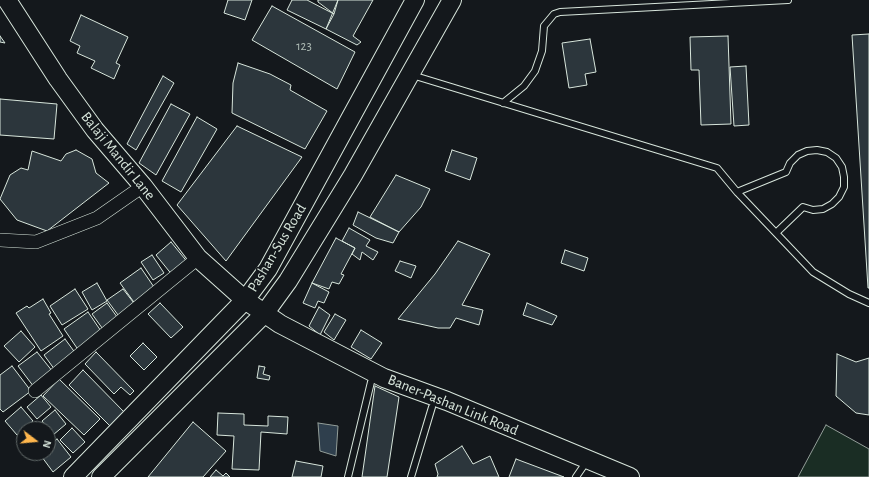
<!DOCTYPE html>
<style>
body{margin:0}
#map{position:relative;width:869px;height:477px;overflow:hidden;background:#14181c;font-family:"Alegreya Sans",sans-serif}
canvas{display:block}
.north{position:absolute;left:16px;top:421px;width:40px;height:40px;box-sizing:border-box;background:#14181c;border:1px solid #626a69;border-radius:50%;rotate:106deg;font-size:11px;font-weight:700;line-height:16px;text-align:center;color:#d8e6dc}
.north::after{content:'';display:block;margin:auto;width:14px;height:18px;background:#ffb74d;clip-path:polygon(50% 0,100% 100%,50% 72%,0 100%)}
</style>
<div id="map">
<canvas width="869" height="477"></canvas>
<div class="north">N</div>
</div>
<script>
const ctx = document.querySelector('canvas').getContext('2d');
ctx.lineJoin = 'round';
function fill(path, color) { ctx.fillStyle = color; ctx.fill(path, 'evenodd'); }
const toPath = rows => new Path2D(rows.map(r => 'M' + r).join(''));
function stroke(path, color, width, dash) { ctx.strokeStyle = color; ctx.lineWidth = width; ctx.lineCap = dash ? 'butt' : 'round'; ctx.setLineDash(dash || []); ctx.stroke(path); }
function drawText(font, color, halo, rows, align = 'center') {
  ctx.font = font + ' "Alegreya Sans",sans-serif'; ctx.lineWidth = 3; ctx.setLineDash([]); ctx.textBaseline = 'middle'; ctx.strokeStyle = halo; ctx.fillStyle = color; for (const [text, x, y, turn = 0] of rows) {
    ctx.save(); ctx.translate(x, y); ctx.rotate((+turn || 0) * Math.PI / 180); ctx.textAlign = isNaN(turn) ? turn : align; if (halo) ctx.strokeText(text, 0, 0); ctx.fillText(text, 0, 0); ctx.restore();
  }
}
const green = toPath([
 [826,425,869,449,869,477,798,477,826,425]
]);
fill(green, '#1a2d24');
stroke(green, '#939e99', 1);
const water = toPath([
 [318,423,338,426,336,456,320,451,318,423]
]);
fill(water, '#2f3f4d');
stroke(water, '#939e99', 1);
const building = toPath([
 [228,0,252,0,245,20,224,13,228,0],
 [292,0,307,0,334,14,326,29,287,10,292,0],
 [318,0,338,0,334,14,318,2,318,0],
 [338,0,373,0,353,36,361,42,357,45,326,29,338,0],
 [272,6,355,52,337,89,252,40,272,6],
 [81,15,128,37,116,63,120,65,114,79,91,68,95,61,77,53,80,46,70,41,81,15],
 [869,34,869,288,868,288,852,35,869,34],
 [0,36,5,43,0,42,0,36],
 [728,36,731,124,701,125,699,70,691,70,690,37,728,36],
 [590,39,596,72,585,74,587,85,569,88,562,43,590,39],
 [238,63,270,74,291,85,290,90,327,111,305,149,232,113,233,83,238,63],
 [746,66,749,125,734,126,730,67,746,66],
 [163,76,174,83,136,150,127,144,163,76],
 [0,99,57,104,54,139,0,135,0,99],
 [171,104,190,114,156,175,139,163,171,104],
 [197,117,217,129,181,192,162,181,197,117],
 [237,126,302,157,226,261,177,205,237,126],
 [76,150,92,159,96,173,109,183,47,231,17,220,0,199,10,175,21,168,28,170,32,151,61,161,66,154,76,150],
 [452,150,477,158,470,180,445,171,452,150],
 [396,175,430,189,421,207,399,232,370,217,396,175],
 [358,212,399,232,393,243,376,238,353,225,358,212],
 [349,228,370,240,366,246,378,252,373,260,362,252,360,260,352,254,355,248,342,241,349,228],
 [336,238,355,248,341,274,344,275,339,284,332,282,329,289,312,283,336,238],
 [458,241,490,254,462,305,483,310,479,325,456,318,450,328,438,328,398,319,435,274,458,241],
 [171,242,189,264,173,276,156,255,171,242],
 [565,250,588,258,584,271,561,263,565,250],
 [152,255,164,273,153,280,141,262,152,255],
 [400,261,416,266,411,278,395,271,400,261],
 [141,268,156,290,136,305,120,283,141,268],
 [97,283,107,301,92,310,82,292,97,283],
 [312,283,329,292,324,303,318,301,315,308,303,303,312,283],
 [75,289,88,309,62,325,50,306,75,289],
 [123,289,137,307,121,319,107,300,123,289],
 [43,299,51,313,49,314,63,336,41,351,16,313,27,306,29,308,43,299],
 [107,303,120,321,105,332,92,314,107,303],
 [160,303,183,327,171,338,148,314,160,303],
 [527,303,557,316,552,325,523,315,527,303],
 [319,307,330,315,320,335,309,326,319,307],
 [88,312,103,334,79,351,64,329,88,312],
 [335,314,346,320,334,340,324,332,335,314],
 [361,330,382,343,371,359,351,347,361,330],
 [21,331,35,347,19,362,4,346,21,331],
 [65,339,76,354,55,370,44,355,65,339],
 [143,343,157,357,144,370,130,356,143,343],
 [37,352,53,372,34,387,18,366,37,352],
 [96,352,134,391,130,395,121,387,114,394,85,364,96,352],
 [837,354,856,362,869,358,869,415,856,413,836,396,837,354],
 [12,366,31,391,3,412,0,409,0,375,12,366],
 [259,366,265,367,263,374,270,376,269,380,257,378,259,366],
 [83,370,125,413,111,427,69,385,83,370],
 [59,379,100,419,84,435,43,396,59,379],
 [375,386,399,397,387,477,362,477,375,386],
 [41,395,51,407,37,419,27,407,41,395],
 [21,407,33,421,17,435,5,421,21,407],
 [55,410,66,424,53,435,42,421,55,410],
 [218,413,244,414,244,425,268,426,268,416,288,417,287,434,261,432,259,470,232,469,234,436,217,435,218,413],
 [36,422,42,429,27,429,36,422],
 [193,422,226,451,203,477,148,477,193,422],
 [72,428,85,442,73,453,60,440,72,428],
 [57,439,71,457,53,472,39,453,48,453,48,446,57,439],
 [462,446,473,464,490,456,499,477,437,477,438,474,435,464,462,446],
 [516,459,564,477,509,477,516,459],
 [296,461,323,466,321,477,292,477,296,461],
 [216,470,223,476,226,473,230,477,210,477,216,470]
]);
fill(building, '#2c363c');
stroke(building, '#d8e6dc', 1);
const lane = toPath([
 [412,75,717,168,737,192,813,272,849,294,869,303],
 [503,103,524,86,535,71,542,51,544,26,554,14,560,12,788,0],
 [737,192,786,172,790,163,798,155,807,151,817,150,827,152,836,158,842,167,844,177,844,187,839,197,832,204,823,209,813,210,803,207,776,233],
 [348,477,371,382],
 [411,477,432,407],
 [576,477,587,461]
]);
const street = toPath([
 [0,240,36,242,97,218,143,186],
 [35,391,198,258]
]);
const secondary = toPath([
 [7,0,58,79,95,130,143,186,198,258,245,300,280,324,384,378,447,401,630,477],
 [73,477,245,300,268,269,415,0],
 [101,477,264,314,288,281,353,175,452,0]
]);
stroke(lane, '#d8e6dc', 8);
stroke(street, '#d8e6dc', 14);
stroke(secondary, '#d8e6dc', 20);
stroke(lane, '#14181c', 6);
stroke(street, '#14181c', 13);
stroke(secondary, '#14181c', 18);
drawText('13px', '#adbab4', null, [
 ["123",304,46]
]);
drawText('15px', '#d8e6dc', '#14181c', [
 ["Balaji Mandir Lane",118,156,51],
 ["Pashan-Sus Road",277,248,-59],
 ["Baner-Pashan Link Road",453,405,22]
]);
</script>
